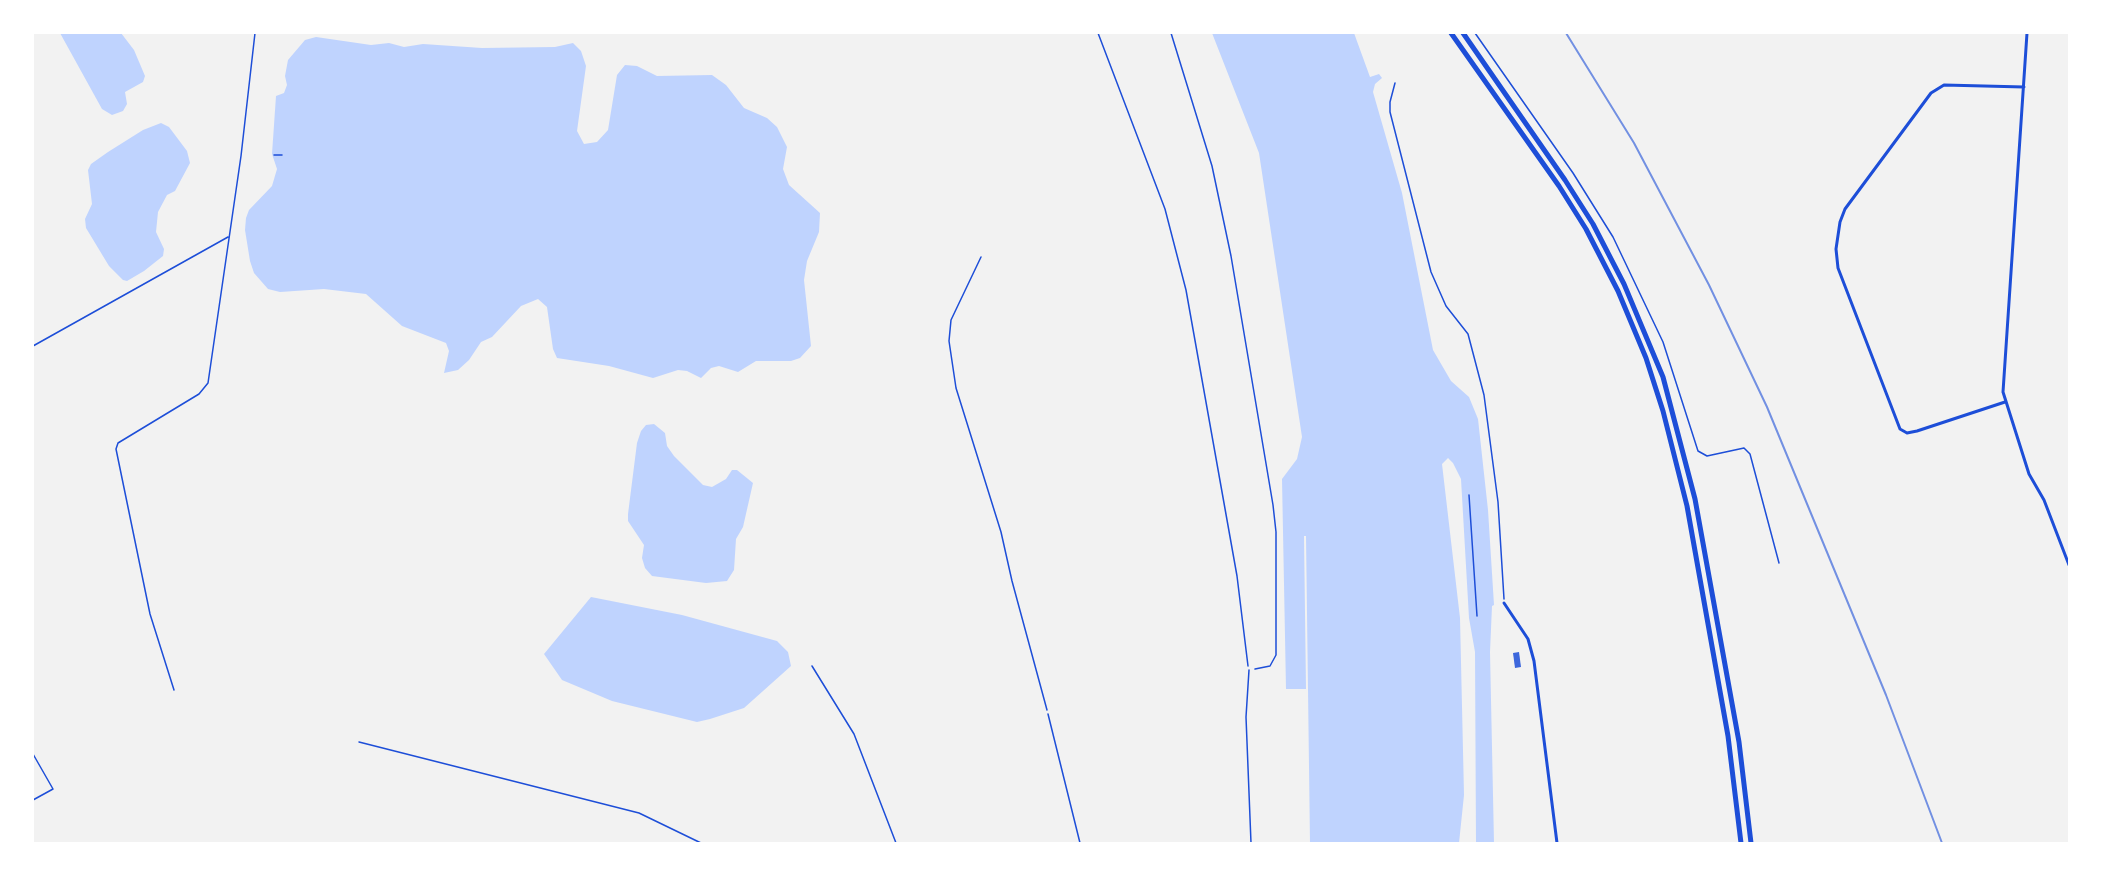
<!DOCTYPE html>
<style>
body{margin:0}
#map{position:relative;width:2102px;height:876px;overflow:hidden;background:#f2f2f2;font-family:Quicksand,sans-serif}
canvas{display:block}
.frame{position:absolute;inset:0;border:34px solid #fff;pointer-events:none}
</style>
<div id="map">
<canvas width="2102" height="876"></canvas>
<div class="frame"></div>
</div>
<script>
const ctx = document.querySelector('canvas').getContext('2d');
ctx.lineJoin = 'round';
function fill(path, color) { ctx.fillStyle = color; ctx.fill(path, 'evenodd'); }
const toPath = rows => new Path2D(rows.map(r => 'M' + r).join(''));
function stroke(path, color, width, dash) { ctx.strokeStyle = color; ctx.lineWidth = width; ctx.lineCap = dash ? 'butt' : 'round'; ctx.setLineDash(dash || []); ctx.stroke(path); }
fill(toPath([
 [60,33,121,33,134,50,145,76,143,82,125,92,127,104,123,111,112,115,102,109],
 [1212,33,1354,33,1370,77,1379,74,1382,78,1375,84,1373,92,1402,193,1433,350,1451,381,1469,397,1478,419,1488,510,1494,605,1492,606,1490,652,1494,843,1476,843,1475,652,1469,618,1461,479,1453,463,1448,458,1442,464,1460,618,1464,795,1459,843,1310,843,1306,536,1304,536,1306,689,1286,689,1282,479,1297,459,1302,437,1259,153],
 [316,37,371,45,389,43,404,47,423,44,482,48,555,47,573,43,581,51,586,66,577,131,584,144,597,142,608,130,617,75,625,65,637,66,657,76,712,75,726,85,744,108,767,118,777,127,787,147,783,169,789,185,820,213,819,232,807,261,804,280,811,346,800,358,791,361,756,361,738,372,719,366,711,368,701,378,687,371,678,370,653,378,609,366,557,358,553,349,547,307,538,299,521,306,492,337,481,342,469,360,458,370,444,373,449,351,446,343,402,326,366,294,324,289,280,292,268,289,254,273,250,261,245,230,246,218,249,210,272,186,277,169,272,154,276,96,284,93,287,85,285,76,288,60,305,40],
 [161,123,169,127,187,151,190,163,175,191,167,195,158,212,156,232,164,249,163,256,144,271,127,281,123,280,109,266,86,228,85,219,92,204,88,170,91,164,108,152,143,130],
 [654,424,665,433,667,446,674,456,703,485,712,487,726,479,732,470,737,470,753,483,743,527,736,539,734,570,727,581,706,583,652,576,645,568,642,558,644,545,628,521,628,514,637,443,641,431,646,425],
 [591,597,682,615,777,641,788,652,791,666,744,708,710,719,697,722,612,701,562,680,544,654]
]), '#bfd3fe');
fill(toPath([
 [1519,652,1521,667,1515,668,1513,653]
]), '#3d67dc');
stroke(toPath([
 [1098,33,1165,209,1186,290,1237,576,1248,666],
 [1171,33,1212,166,1231,256,1273,505,1276,532,1276,655,1270,666,1255,669],
 [1395,83,1390,102,1390,112,1431,272,1446,306,1468,334,1484,395,1498,502,1504,599],
 [274,155,282,155],
 [981,257,951,320,949,341,956,388,1001,532,1012,581,1047,710],
 [33,346,228,237],
 [1469,495,1477,616],
 [174,690,150,614,116,449,118,443,199,394,208,383,241,156,255,33],
 [33,754,53,789,33,800]
]), '#1d4ed8', 1.5);
stroke(toPath([
 [1475,33,1573,173,1613,237,1663,342,1698,451,1707,456,1744,448,1750,454,1779,563],
 [812,666,854,734,896,843],
 [1249,670,1246,717,1251,843],
 [1048,714,1080,843],
 [359,742,639,813,701,843]
]), '#1d4ed8', 1.5);
stroke(toPath([
 [2027,33,2003,392,2029,474,2044,500,2069,565],
 [2005,402,1917,431,1907,433,1900,429,1838,268,1836,249,1840,222,1845,209,1931,93,1944,85,2024,87],
 [1504,603,1528,639,1534,661,1557,843]
]), '#1d4ed8', 3);
stroke(toPath([
 [1451,33,1559,186,1586,229,1618,291,1646,358,1663,411,1687,506,1728,736,1741,843],
 [1463,33,1565,180,1593,224,1624,284,1663,377,1695,499,1739,742,1751,843]
]), '#1d4ed8', 5);
stroke(toPath([
 [1566,33,1634,143,1709,285,1767,407,1886,695,1942,843]
]), '#7290e2', 2);
</script>
